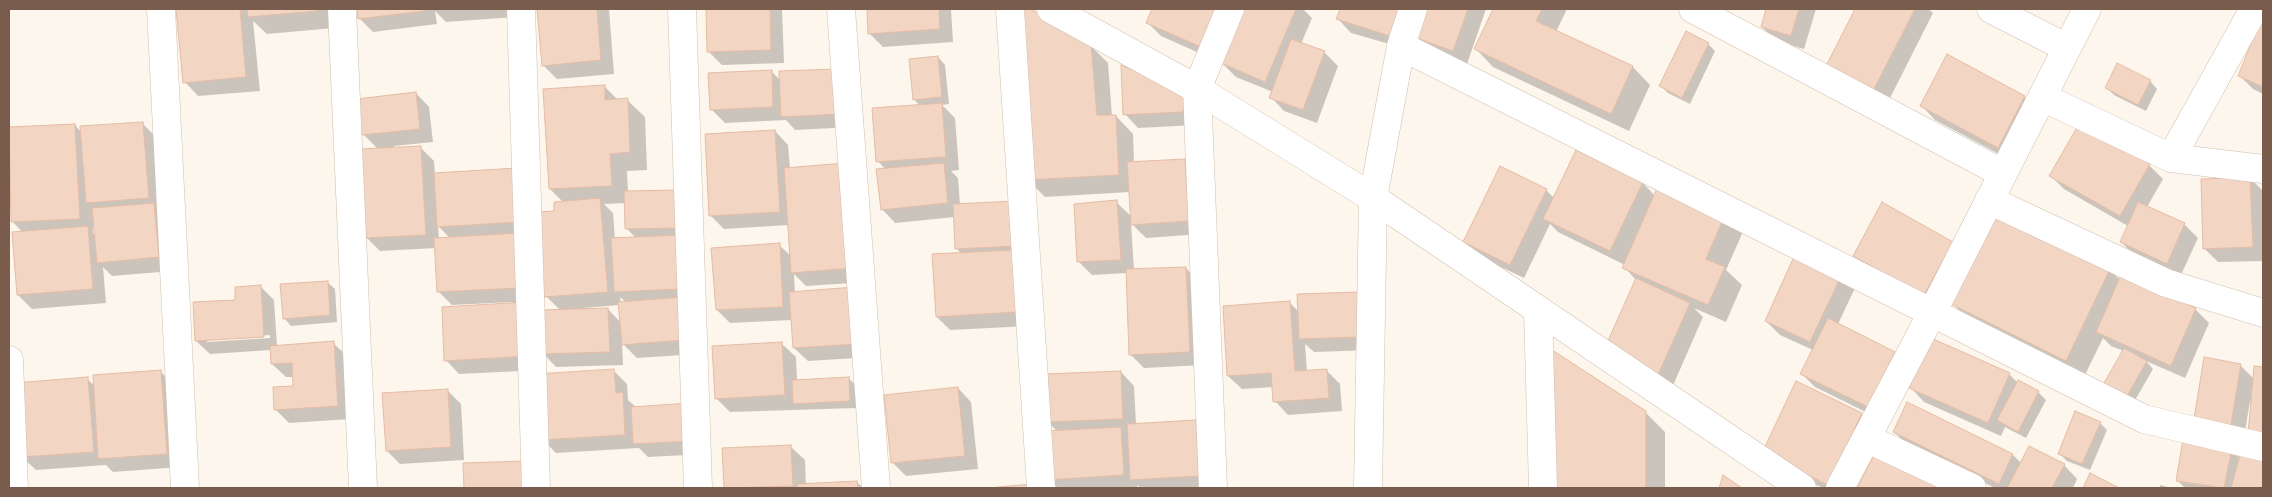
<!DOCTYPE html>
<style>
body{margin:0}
#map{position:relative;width:2272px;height:497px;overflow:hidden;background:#fdf6ec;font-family:Manrope,sans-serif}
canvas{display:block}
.frame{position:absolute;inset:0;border:10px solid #7a5c4d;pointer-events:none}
</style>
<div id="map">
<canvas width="2272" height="497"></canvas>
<div class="frame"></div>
</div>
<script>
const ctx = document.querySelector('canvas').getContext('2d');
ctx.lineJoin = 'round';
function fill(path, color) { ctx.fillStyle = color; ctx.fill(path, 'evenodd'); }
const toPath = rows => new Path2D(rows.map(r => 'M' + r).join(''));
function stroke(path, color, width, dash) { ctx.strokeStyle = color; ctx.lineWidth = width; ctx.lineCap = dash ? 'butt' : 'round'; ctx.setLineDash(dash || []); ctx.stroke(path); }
fill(toPath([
 [178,9,332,9,334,28,267,34,253,21,260,91,198,96,185,82],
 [358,9,515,9,515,17,446,22,435,11,437,24,373,32,359,18],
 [538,9,609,9,614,74,557,79,543,65],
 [707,9,782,9,784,63,722,65,709,52],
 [868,9,951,9,953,42,883,47,870,34],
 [1018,9,1028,9,1090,45,1108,63,1112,116,1116,116,1133,134,1134,163,1184,160,1198,174,1202,234,1146,238,1131,223,1134,270,1186,268,1199,282,1203,365,1144,368,1130,354,1127,273,1092,275,1079,262,1116,202,1132,217,1130,192,1045,197,1028,180],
 [1153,9,1231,9,1215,60,1161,36,1147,22],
 [1245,9,1303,9,1312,18,1301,44,1324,52,1338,66,1317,123,1284,111,1271,97,1273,92,1236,77,1222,63],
 [1341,9,1411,9,1407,49,1351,33,1338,19],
 [1424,9,1486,9,1467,64,1428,50,1414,36],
 [1495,9,1567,9,1556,32,1633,67,1650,85,1629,131,1493,67,1476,49],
 [1768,9,1816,9,1804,49,1776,41,1762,27],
 [1857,9,1928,9,1933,13,1886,106,1827,68],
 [2263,17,2263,94,2253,89,2240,76],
 [1708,44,1715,51,1690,104,1668,93,1661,86],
 [938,57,945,65,949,104,942,105,955,118,959,170,951,171,958,178,960,205,1030,259,1029,326,950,330,937,317,962,254,956,248,955,217,895,223,882,209,886,170,878,161,920,106,914,99],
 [771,71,781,81,780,72,853,127,795,130,786,120,725,123,711,109],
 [2150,81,2157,89,2146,111,2114,95,2106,87],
 [604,86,618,100,627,100,645,117,647,170,627,171,628,192,679,191,698,354,637,358,622,343,623,365,556,367,541,351,542,370,459,374,446,360,512,304,512,302,452,305,438,291,436,248,380,251,367,238,378,149,363,134,416,93,429,107,433,142,394,146,394,148,420,147,434,161,435,174,517,169,541,320,561,311,546,296,555,212,564,203,550,189],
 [626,203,626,228,636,238,615,239,613,213,604,204],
 [438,226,450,238,439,239],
 [620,297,627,303,621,303],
 [620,305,621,323,608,309,583,310,583,308],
 [1187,93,1196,125,1138,128,1125,114],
 [2024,97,2038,110,2012,161,1935,120,1922,106],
 [142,123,156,137,172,271,112,276,103,267,106,303,32,309,18,295,23,233,12,221,9,128,75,125,81,132],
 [93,225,95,225,96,236,93,233],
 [775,131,788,145,790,168,867,282,806,286,794,274,795,293,872,357,808,361,794,348,792,320,730,323,717,310,779,245,791,256,789,225,724,229,710,215],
 [1577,151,1643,183,1655,196,1724,217,1742,234,1726,270,1742,285,1726,322,1694,308,1703,317,1671,390,1618,366,1636,280,1624,267,1625,265,1558,232,1550,224,1524,278,1478,256,1464,242,1546,190,1554,198],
 [2149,165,2163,179,2147,207,2184,224,2198,238,2180,277,2135,256,2121,242,2128,226,2064,189,2051,176],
 [2250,178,2263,191,2263,261,2218,262,2204,248],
 [1952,243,1938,308,1868,269,1854,255],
 [1797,254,1855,288,1838,324,1895,353,1908,366,1882,420,1815,387,1801,373,1813,350,1780,335,1766,321],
 [2110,270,2120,280,2195,309,2209,323,2185,378,2146,361,2153,369,2130,409,2109,397,2124,351,2111,346,2103,338,2084,377,1970,321,1953,304],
 [327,282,335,289,337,322,291,326,284,318],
 [260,286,274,300,277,346,333,343,347,356,351,419,289,423,275,409,295,387,294,377,286,377,272,364,271,350,210,354,196,341,237,301],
 [270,335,270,338,207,342,207,339],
 [1358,294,1373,350,1314,352,1305,344,1307,371,1326,370,1340,384,1342,411,1288,415,1275,401,1274,387,1242,389,1228,376,1290,303,1299,312],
 [782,344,796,357,797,381,848,378,856,385,857,408,730,412,716,398],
 [2240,365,2254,379,2255,367,2263,368,2263,447,2252,401,2250,401,2244,438,2209,432],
 [614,371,627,384,628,400,637,408,706,454,648,457,639,448,556,453,542,439],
 [161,372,174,385,180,467,113,472,106,465,36,470,22,457,87,379,95,386],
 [1121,372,1134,386,1136,424,1195,421,1209,435,1212,488,1140,488,1137,485,1137,488,1058,488,1049,480,1058,432,1048,422],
 [2009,374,2018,383,2038,392,2046,400,2026,438,2005,427,2001,436,1924,402,1911,388],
 [1797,383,1862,414,1875,428,1847,488,1823,488,1777,466],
 [958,388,971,402,978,469,906,476,892,462],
 [447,390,461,404,464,460,400,464,387,451],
 [1645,412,1665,432,1665,488,1550,488],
 [2100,423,2107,430,2090,470,2067,461,2059,453],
 [1894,432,2013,455,2021,463,2064,465,2077,479,2073,488,1995,488,1908,445],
 [791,447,805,460,806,485,857,482,863,488,725,488],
 [2231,449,2240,458,2263,462,2263,488,2185,488,2177,480],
 [1875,457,1936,488,1859,488],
 [464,464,539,488,465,488],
 [2160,485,2172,488,2160,488]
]), '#0003');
const building = toPath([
 [176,9,240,9,246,77,183,83,176,9],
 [247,9,316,9,317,11,248,17,247,9],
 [357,9,423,9,424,11,358,19,357,9],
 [537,9,597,9,601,60,542,66,537,9],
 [706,9,770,9,771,50,707,52,706,9],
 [867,9,939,9,940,29,868,34,867,9],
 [1017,9,1031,9,1091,44,1097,115,1116,115,1119,175,1027,180,1017,9],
 [1152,9,1218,9,1201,47,1146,23,1152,9],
 [1243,9,1296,9,1265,82,1221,63,1243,9],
 [1340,9,1402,9,1393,37,1336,19,1340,9],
 [1422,9,1468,9,1453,51,1413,37,1422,9],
 [1493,9,1542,9,1536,21,1633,66,1611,114,1474,49,1493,9],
 [1766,9,1799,9,1791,36,1761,27,1766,9],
 [1855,9,1915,9,1872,93,1825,68,1855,9],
 [2263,14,2263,87,2238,76,2263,14],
 [1686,31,1709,43,1682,98,1659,86,1686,31],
 [1291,39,1325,51,1303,110,1269,98,1291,39],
 [1947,54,2025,96,1998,148,1920,106,1947,54],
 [938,56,942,97,913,100,909,59,938,56],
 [2117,63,2151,80,2138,105,2105,88,2117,63],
 [1121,65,1188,92,1183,112,1123,115,1121,65],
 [838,69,840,114,781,117,779,71,838,69],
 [772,70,773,107,710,110,708,73,772,70],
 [605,85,605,100,628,98,630,152,610,154,612,186,549,189,543,89,605,85],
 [416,92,420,129,362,135,357,99,416,92],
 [942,103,946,157,876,162,872,108,942,103],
 [143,122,149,198,86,203,80,126,143,122],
 [75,124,80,219,11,222,9,127,75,124],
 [2079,124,2150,164,2120,216,2049,176,2079,124],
 [775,130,780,212,709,216,705,134,775,130],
 [421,146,426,235,366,238,360,149,421,146],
 [1576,150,1643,182,1610,251,1543,219,1576,150],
 [1185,159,1189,221,1131,225,1127,162,1185,159],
 [846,163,854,268,791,273,784,168,846,163],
 [944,163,948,203,881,210,876,169,944,163],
 [1500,166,1547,189,1510,265,1463,242,1500,166],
 [517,168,521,222,437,227,434,173,517,168],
 [2250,177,2253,247,2203,249,2201,179,2250,177],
 [1658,186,1725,215,1706,259,1725,267,1708,305,1622,268,1658,186],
 [679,190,680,228,625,229,624,191,679,190],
 [600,198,608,292,544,297,538,212,554,211,554,202,600,198],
 [1117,200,1121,260,1077,262,1074,204,1117,200],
 [1015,201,1017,246,955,249,953,204,1015,201],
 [1882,202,1953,242,1924,295,1853,256,1882,202],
 [2138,202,2185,223,2167,264,2120,242,2138,202],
 [154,203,159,257,97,263,92,208,154,203],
 [1996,213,2110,269,2066,361,1951,304,1996,213],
 [88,226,93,289,17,295,12,232,88,226],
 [518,233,521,288,437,292,434,238,518,233],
 [679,235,681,289,614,292,611,238,679,235],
 [780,243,783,307,716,310,711,248,780,243],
 [1013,250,1016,312,936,317,932,254,1013,250],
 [1796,252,1842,274,1810,342,1765,321,1796,252],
 [1186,267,1190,352,1129,355,1126,269,1186,267],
 [2121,275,2196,308,2171,366,2096,332,2121,275],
 [1636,278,1690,303,1657,377,1603,352,1636,278],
 [328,281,330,315,283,319,280,284,328,281],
 [261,285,264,337,195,341,193,302,235,300,235,287,261,285],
 [855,287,859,344,793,348,789,292,855,287],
 [1359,292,1360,337,1299,339,1297,294,1359,292],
 [682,297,685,340,622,345,618,302,682,297],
 [1290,301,1295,371,1327,369,1329,398,1273,402,1271,373,1227,376,1223,306,1290,301],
 [526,302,529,356,444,361,442,307,526,302],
 [608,308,610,352,542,354,540,310,608,308],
 [1828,318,1895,352,1868,407,1800,374,1828,318],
 [1931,338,2010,373,1988,423,1909,388,1931,338],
 [334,341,338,406,274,410,273,387,293,386,292,363,271,364,270,346,334,341],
 [782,342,785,395,715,399,712,346,782,342],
 [1549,348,1646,411,1646,488,1549,488,1549,348],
 [2124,348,2147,361,2123,403,2100,390,2124,348],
 [2204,357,2241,364,2231,425,2194,419,2204,357],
 [2254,366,2263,367,2263,435,2248,434,2254,366],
 [614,369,616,393,623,392,625,435,541,440,537,374,614,369],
 [161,370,167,454,98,459,93,375,161,370],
 [1121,371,1123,419,1047,422,1045,374,1121,371],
 [88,377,94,452,21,457,15,383,88,377],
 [849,377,850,401,793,404,792,380,849,377],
 [2018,380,2039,391,2018,432,1997,420,2018,380],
 [1796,381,1862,413,1828,485,1762,453,1796,381],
 [958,387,965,456,891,463,884,395,958,387],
 [448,389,451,447,386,451,382,393,448,389],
 [1907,402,2013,454,1999,484,1893,432,1907,402],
 [691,403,693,441,633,444,631,407,691,403],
 [2075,411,2101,422,2082,464,2058,454,2075,411],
 [1196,420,1199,476,1130,480,1127,424,1196,420],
 [1121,427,1124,475,1048,480,1045,431,1121,427],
 [2183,439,2232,448,2224,488,2176,481,2183,439],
 [791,445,793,486,724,488,722,448,791,445],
 [2029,446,2065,464,2052,488,2007,488,2029,446],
 [1874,455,1939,488,1857,488,1874,455],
 [2240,455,2263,461,2263,488,2231,488,2240,455],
 [526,461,527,488,464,488,463,463,526,461],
 [2090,473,2119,488,2083,488,2090,473],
 [1723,475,1742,488,1719,488,1723,475],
 [857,481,858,488,798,488,797,484,857,481],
 [1032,484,1032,488,987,488,1032,484]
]);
fill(building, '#f3d5c3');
stroke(building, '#e6bba3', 1);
const street = toPath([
 [161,9,185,488],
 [342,9,363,488],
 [521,9,536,488],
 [682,9,698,488],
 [841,9,876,488],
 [1010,9,1041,488],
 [1051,9,1197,89,1373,198,1802,488],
 [1693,9,2002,173],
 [1991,9,2067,48],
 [1401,46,2144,419,2263,447],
 [2042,97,2171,158,2263,169],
 [2171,158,2254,9],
 [1989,200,2166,283,2263,313],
 [1538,310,1543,488],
 [9,360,14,488],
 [1866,438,1972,488],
 [1213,488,1197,89,1230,9],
 [1368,488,1373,198,1401,46,1413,9],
 [1840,488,1932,313,2087,9]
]);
stroke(street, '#d1beb0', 29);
stroke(street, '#fff', 28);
</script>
